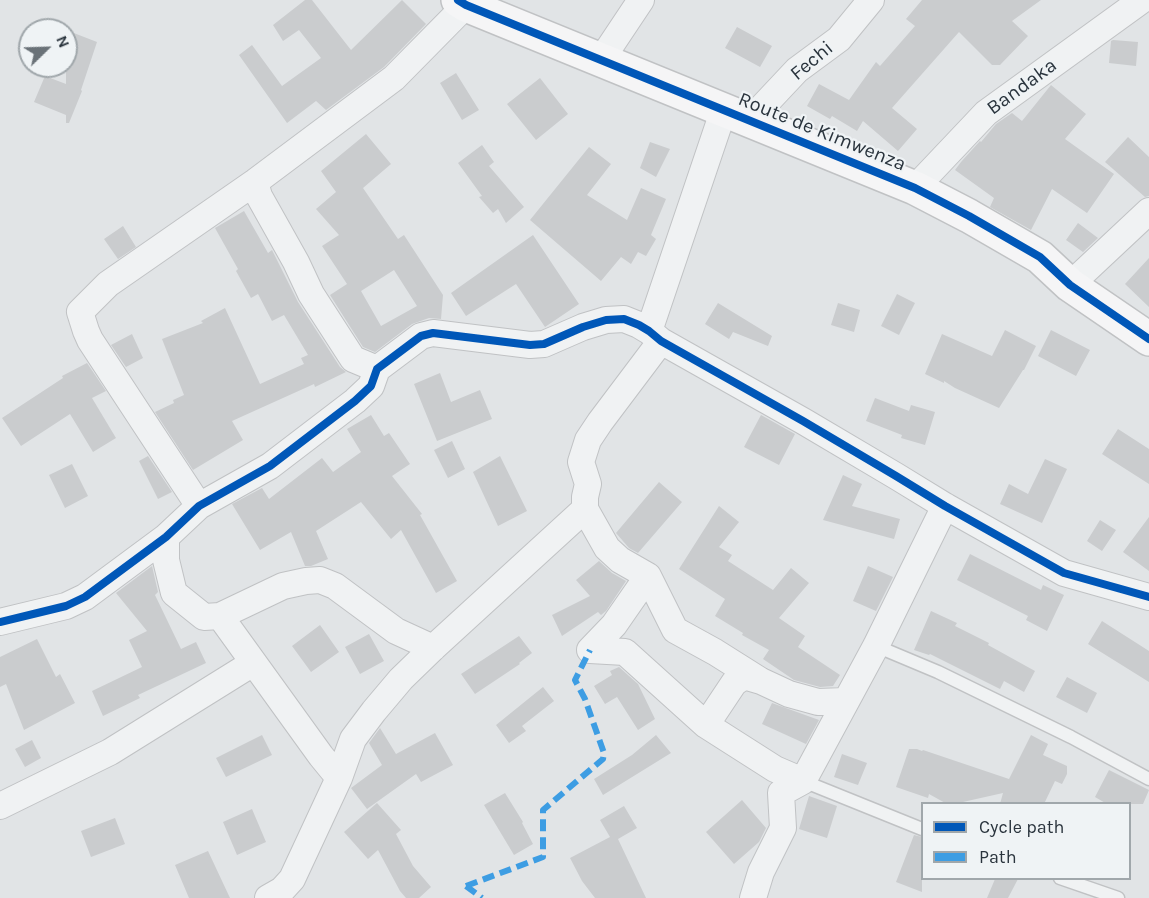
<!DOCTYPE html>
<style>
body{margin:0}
#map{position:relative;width:1149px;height:898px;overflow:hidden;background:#e1e4e6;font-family:Karla,sans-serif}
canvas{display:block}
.legend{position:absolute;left:921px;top:802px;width:210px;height:78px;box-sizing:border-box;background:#eff3f5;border:2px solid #a0a7ab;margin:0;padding:8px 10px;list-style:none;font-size:18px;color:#2a343d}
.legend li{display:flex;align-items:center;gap:12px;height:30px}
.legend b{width:30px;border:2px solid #a0a7ab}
.north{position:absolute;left:18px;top:18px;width:60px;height:60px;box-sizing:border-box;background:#eff3f5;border:2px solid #a0a7ab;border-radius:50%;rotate:67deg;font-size:16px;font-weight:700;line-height:24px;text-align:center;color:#2a343d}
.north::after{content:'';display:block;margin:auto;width:21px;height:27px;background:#6a7278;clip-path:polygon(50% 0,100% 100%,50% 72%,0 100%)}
</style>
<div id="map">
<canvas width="1149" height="898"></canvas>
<ul class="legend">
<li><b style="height:8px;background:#0057b8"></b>Cycle path</li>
<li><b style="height:8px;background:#3d9de3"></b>Path</li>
</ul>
<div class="north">N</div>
</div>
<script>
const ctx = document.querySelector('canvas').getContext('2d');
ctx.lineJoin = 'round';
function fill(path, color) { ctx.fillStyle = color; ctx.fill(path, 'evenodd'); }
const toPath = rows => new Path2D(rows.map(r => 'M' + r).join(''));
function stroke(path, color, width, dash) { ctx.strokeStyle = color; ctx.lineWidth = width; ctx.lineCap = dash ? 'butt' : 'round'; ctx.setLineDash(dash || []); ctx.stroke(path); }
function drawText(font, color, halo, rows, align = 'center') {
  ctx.font = font + ' Karla,sans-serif'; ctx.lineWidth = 4.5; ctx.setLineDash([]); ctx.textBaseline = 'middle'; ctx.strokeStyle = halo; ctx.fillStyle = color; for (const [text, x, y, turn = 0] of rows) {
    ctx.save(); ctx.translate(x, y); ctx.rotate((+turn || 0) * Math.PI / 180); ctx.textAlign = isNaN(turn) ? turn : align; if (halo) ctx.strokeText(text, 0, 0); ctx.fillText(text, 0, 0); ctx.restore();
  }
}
fill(toPath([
 [305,0,312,0,351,50,402,0,426,24,384,67,326,110,316,101,287,123,239,55,252,45,282,86,321,58,299,30,283,41,273,25],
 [922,0,1041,0,1012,21,1028,36,1000,65,992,65,959,32,892,108,917,129,898,151,863,121,857,131,832,116,830,119,807,106,819,84,849,100,876,62,880,66,915,26,906,19],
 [737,27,772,46,760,67,725,48],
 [66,30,97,42,81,90,82,91,69,123,66,123,66,115,34,102,45,76,66,84],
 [1113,40,1138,42,1136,66,1109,63,1111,41],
 [456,73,479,110,462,120,440,83],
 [540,78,568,114,536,140,507,104],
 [1051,85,1086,114,1065,139,1114,174,1087,213,1052,189,1031,230,990,207,994,198,955,170,961,162,980,141,981,142,996,124,1012,113,1022,121],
 [366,134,391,164,363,188,398,239,404,235,443,295,441,319,429,318,412,324,375,352,363,347,330,295,347,284,322,246,339,235,316,209,336,192,321,171],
 [394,270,417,306,381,326,361,291],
 [1128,137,1149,157,1149,196,1145,197,1105,162],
 [650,142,670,149,656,177,640,168],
 [482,145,494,162,489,166,524,207,506,223,498,209,493,213,479,197,482,196,458,163],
 [589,147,611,164,587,195,627,220,641,188,666,199,651,235,656,239,646,256,638,252,631,264,621,257,601,281,530,220],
 [244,211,268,253,272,250,298,302,340,367,346,372,315,387,314,384,232,421,243,440,193,470,155,412,174,403,173,400,184,395,162,339,203,323,201,321,225,308,260,384,304,364,301,358,308,355,284,315,272,321,258,294,251,298,236,271,238,269,215,228],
 [1078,223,1098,238,1083,252,1066,240],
 [123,226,136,247,118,259,104,239],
 [533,235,579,304,545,327,516,284,466,316,451,293],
 [1149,258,1149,307,1125,284],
 [897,294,915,303,899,335,881,326],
 [718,303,772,336,768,346,733,332,729,339,705,324],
 [838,303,860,310,854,332,831,325],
 [1005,330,1036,346,1024,370,1023,370,999,408,955,388,944,381,944,383,925,374,942,334,992,356],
 [1051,330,1090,350,1076,376,1038,356],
 [132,334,143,358,126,367,111,345],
 [87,363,106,391,92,398,116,438,93,452,70,414,21,446,2,418,63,378,62,376],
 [440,373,451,402,480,390,492,419,437,441,414,384],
 [875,398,909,411,911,405,935,412,925,445,901,438,902,435,866,421],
 [371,415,384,436,389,433,410,464,392,476,422,514,420,515,457,581,436,593,401,530,391,539,361,502,316,531,328,559,311,566,305,566,291,532,260,550,232,504,262,488,269,499,322,458,333,472,361,452,347,429],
 [761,415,795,434,779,465,744,447],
 [1118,429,1149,449,1149,484,1102,454],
 [452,441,465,469,448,478,434,450],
 [148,456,172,492,158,499,139,461],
 [500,456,527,511,498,526,473,472],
 [1045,459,1067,469,1042,523,1000,504,1009,484,1028,494],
 [72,464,88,496,65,508,49,475],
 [843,475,862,484,852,506,900,519,894,539,823,520],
 [659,482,682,502,638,553,629,548,616,533],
 [719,506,739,522,719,547,732,555,728,561,773,590,791,568,809,583,779,618,805,636,798,647,840,675,833,686,820,687,794,680,763,659,769,650,742,635,743,633,715,616,725,599,679,569],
 [1149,517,1149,571,1123,552],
 [1100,520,1116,530,1102,551,1087,541],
 [970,554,1041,590,1043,585,1064,595,1047,631,1026,620,1028,616,957,580],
 [599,561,612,573,626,581,606,611,601,615,598,612,562,636,552,615,590,596,576,580],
 [152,566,158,592,155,595,181,649,196,642,206,663,138,695,140,698,103,716,92,691,142,667,129,640,147,631,116,593],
 [868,566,893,577,876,611,853,601],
 [931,611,957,623,955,626,989,643,988,645,1035,671,1024,692,1004,681,1000,689,930,654,929,655,914,650],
 [1102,621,1149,651,1149,682,1088,644],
 [320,625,339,652,311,672,292,646],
 [369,634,384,661,360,674,345,647],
 [519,636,532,653,519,663,520,664,475,694,461,674],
 [37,639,56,677,60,674,75,703,24,730,6,684,0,687,0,657],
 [619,667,638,684,655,719,638,730,617,697,605,704,594,686,612,675,610,671],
 [1067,677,1097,693,1087,713,1056,697],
 [543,687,554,701,522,726,526,731,509,743,496,725],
 [772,703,819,720,806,744,762,724],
 [380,728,396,754,435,733,453,765,421,782,416,774,367,809,351,788,382,765,369,743],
 [262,735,272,755,226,777,216,758],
 [656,735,671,753,603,795,594,779,632,755],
 [1031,735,1048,744,1043,755,1067,766,1067,774,1062,784,1055,781,1044,804,1000,804,1003,793,954,804,947,804,929,794,928,798,896,787,909,749,917,749,922,751,923,750,1009,779],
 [32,740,41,758,25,767,15,749],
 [842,754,867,763,858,785,834,777],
 [1109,770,1149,790,1143,804,1107,804,1095,797],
 [505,793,523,822,522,823,533,844,514,855,484,805],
 [809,796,837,806,827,838,799,829],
 [742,800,766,828,759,842,734,864,706,832],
 [377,803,401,830,396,834,413,866,431,887,419,898,406,898,400,891,378,850,368,859,344,832],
 [624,806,637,828,618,839,646,898,595,898,582,881,570,858,610,837,600,820],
 [252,809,266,842,237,855,223,822],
 [115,818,125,844,91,857,81,831],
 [914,835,922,837,922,892,896,882],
 [208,851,230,898,189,898,175,865],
 [995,879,1018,879,1008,898,987,898]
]), '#caccce');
const lane = toPath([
 [876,646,938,672,1071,737,1149,779],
 [803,781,922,829],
 [1060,878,1118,898]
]);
const street = toPath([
 [601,60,641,0],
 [750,120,797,70,839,39,871,0],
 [255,182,259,196,296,262,311,294,353,359,377,369],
 [915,188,986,113,1142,0],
 [1070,285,1149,211],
 [649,331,724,109],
 [661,341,600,422,588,440,581,462,588,484,585,497,585,509,607,548,620,560,648,576,675,630,715,652,761,681,789,694,818,702,845,701],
 [199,506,90,340,86,331,80,312,108,284,255,182,394,78,466,5],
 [166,537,166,560,174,593,204,617,220,616,283,586,306,581,320,580,335,586,396,631,433,648],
 [220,616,321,756,339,778],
 [0,622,66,606,85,597,166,537,199,506,270,466,355,401,371,386,377,369,421,336,433,333,530,345,544,344,583,327,606,320,624,319,639,325,649,331,661,341,803,421,896,476,945,506,1064,573,1149,597],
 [590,650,625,652,706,725,775,769,803,781],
 [590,650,614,625,648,576],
 [706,725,734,683,744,676,761,681],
 [0,806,110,752,253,663],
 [268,898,282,890,292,879,339,778,353,739,374,711,401,679,433,648,585,509],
 [753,898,761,872,783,828,781,793,803,781,876,646,945,506]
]);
const secondary = toPath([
 [458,0,466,5,915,188,969,216,1040,257,1070,285,1149,339]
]);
stroke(lane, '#c0c2c4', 15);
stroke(street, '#c0c2c4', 28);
stroke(secondary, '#c0c2c4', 36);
stroke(lane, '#f0f2f3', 12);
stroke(street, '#f0f2f3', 26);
stroke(secondary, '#f5f5f6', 33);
stroke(toPath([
 [466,886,543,857,543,810,603,759,604,753,585,699,575,680,590,650],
 [466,886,482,898]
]), '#3d9de3', 6, [12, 6]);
stroke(toPath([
 [458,0,466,5,915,188,969,216,1040,257,1070,285,1149,339],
 [0,622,66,606,85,597,166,537,199,506,270,466,355,401,371,386,377,369,421,336,433,333,530,345,544,344,583,327,606,320,624,319,639,325,649,331,661,341,803,421,896,476,945,506,1064,573,1149,597]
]), '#0057b8', 8);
drawText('20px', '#2a343d', '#eff3f5', [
 ["Fechi",812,61,-40],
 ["Bandaka",1022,87,-36],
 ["Route de Kimwenza",822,132,22]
]);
</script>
